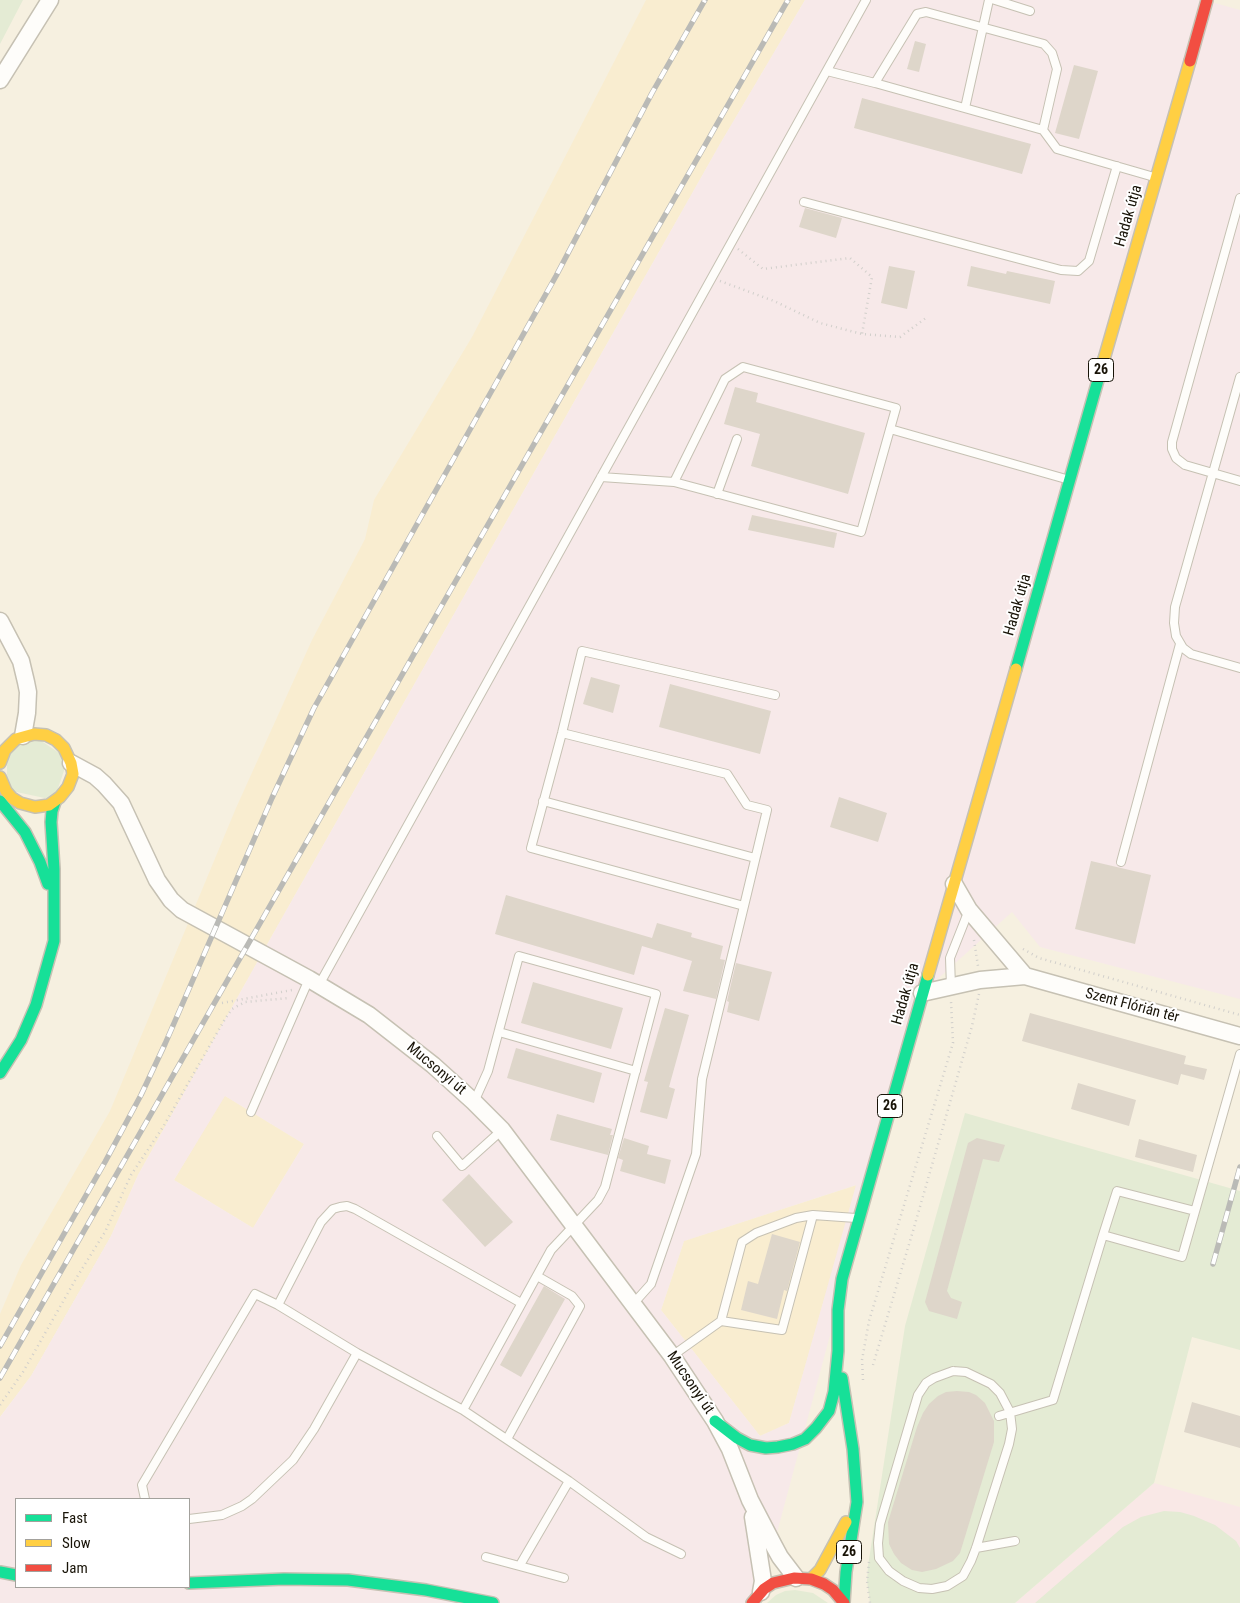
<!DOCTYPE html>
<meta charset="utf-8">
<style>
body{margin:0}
#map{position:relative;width:1240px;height:1603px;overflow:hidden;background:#f6f0e0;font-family:"Roboto Condensed",sans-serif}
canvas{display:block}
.legend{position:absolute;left:15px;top:1498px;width:175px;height:90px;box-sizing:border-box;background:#fff;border:1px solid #a3a19c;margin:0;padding:6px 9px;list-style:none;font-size:15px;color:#191408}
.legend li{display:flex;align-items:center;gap:10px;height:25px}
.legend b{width:25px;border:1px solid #a3a19c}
</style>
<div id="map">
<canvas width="1240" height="1603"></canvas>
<ul class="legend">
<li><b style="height:6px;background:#16e098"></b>Fast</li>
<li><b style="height:6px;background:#ffcf43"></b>Slow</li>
<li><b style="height:6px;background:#f24e42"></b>Jam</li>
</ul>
</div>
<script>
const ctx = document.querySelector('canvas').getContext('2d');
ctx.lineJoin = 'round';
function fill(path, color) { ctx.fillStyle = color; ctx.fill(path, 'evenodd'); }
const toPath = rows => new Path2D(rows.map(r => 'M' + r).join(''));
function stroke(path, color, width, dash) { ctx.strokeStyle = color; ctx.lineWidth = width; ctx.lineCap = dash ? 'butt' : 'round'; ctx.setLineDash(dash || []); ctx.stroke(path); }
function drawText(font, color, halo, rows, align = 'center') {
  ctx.font = font + ' "Roboto Condensed",sans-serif'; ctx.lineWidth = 4; ctx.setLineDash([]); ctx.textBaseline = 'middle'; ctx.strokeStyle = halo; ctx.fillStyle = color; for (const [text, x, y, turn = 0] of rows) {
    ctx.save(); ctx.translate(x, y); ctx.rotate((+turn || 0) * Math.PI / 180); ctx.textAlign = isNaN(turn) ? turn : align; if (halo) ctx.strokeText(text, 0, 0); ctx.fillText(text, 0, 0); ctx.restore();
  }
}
fill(toPath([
 [646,0,805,0,720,144,278,925,138,1175,111,1236,31,1376,0,1417,0,1314,21,1265,110,1111,236,808,312,640,365,539,374,500,472,337],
 [224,1095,304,1144,253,1228,174,1180],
 [857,1185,789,1423,760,1436,661,1310,684,1241]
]), '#f9edd0');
fill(toPath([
 [805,0,1204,0,1240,10,1240,999,1040,947,1012,912,922,993,761,1592,753,1603,0,1603,0,1417,31,1376,111,1236,138,1175,278,925,720,144],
 [225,1096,304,1144,253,1228,174,1180],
 [856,1185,789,1423,760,1436,661,1310,684,1241],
 [16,1499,189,1499,189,1587,16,1587]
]), '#f7e9e9');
fill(toPath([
 [1154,1483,1240,1507,1240,1603,1015,1603]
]), '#f9e8e6');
fill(toPath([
 [0,0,23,0,0,44],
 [34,736,68,759,54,800,7,790,7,751],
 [965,1113,1240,1191,1240,1350,1192,1337,1154,1483,1015,1603,870,1603,867,1581,868,1566,905,1326],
 [1164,1511,1180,1512,1194,1516,1215,1525,1236,1541,1240,1548,1240,1603,1035,1603,1123,1527,1141,1517],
 [795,1590,813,1593,828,1603,767,1603,776,1595,785,1591]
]), '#e4ebd4');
fill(toPath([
 [915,41,926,44,919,72,907,69],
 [1074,65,1098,71,1079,139,1055,133],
 [862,98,1031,144,1022,174,854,128],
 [805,208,842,218,836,238,799,227],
 [889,266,915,271,907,309,881,303],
 [971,266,1006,274,1007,271,1055,281,1050,304,967,286],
 [735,387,758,393,756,402,865,433,848,494,751,466,760,434,724,424],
 [752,515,837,533,834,548,748,530],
 [591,677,620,685,613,713,583,704],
 [670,684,771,711,760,754,659,727],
 [839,797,887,813,878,842,830,827],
 [1091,861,1151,875,1135,944,1075,929],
 [506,895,652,938,657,923,692,933,691,937,723,946,720,959,725,960,716,999,683,991,692,961,642,946,634,975,495,934],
 [736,963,772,972,759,1021,727,1012,729,1002,727,1001],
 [533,982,623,1008,611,1049,521,1023],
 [665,1008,689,1015,669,1087,675,1089,667,1119,640,1112,648,1082,644,1081],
 [1030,1013,1186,1056,1184,1064,1207,1069,1204,1080,1181,1074,1178,1085,1022,1041],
 [516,1048,602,1073,594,1103,507,1078],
 [1078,1083,1136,1100,1129,1126,1071,1109],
 [557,1114,612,1129,610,1135,613,1135,608,1155,550,1140],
 [624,1138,649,1146,647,1154,671,1160,665,1184,620,1171,623,1160,618,1158],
 [977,1138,1005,1145,999,1162,983,1159,947,1291,951,1298,962,1302,957,1319,929,1311,925,1302,968,1143],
 [1139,1139,1197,1155,1193,1172,1135,1157],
 [469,1174,513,1222,485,1247,442,1200],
 [772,1234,800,1242,787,1291,784,1290,777,1319,741,1310,748,1281,758,1284],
 [544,1286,565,1299,521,1377,500,1365],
 [957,1391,969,1392,976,1395,985,1403,994,1421,994,1442,960,1553,953,1561,936,1569,922,1572,912,1570,901,1563,894,1554,889,1544,888,1522,917,1427,923,1413,929,1404,938,1396,946,1392],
 [1192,1402,1240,1416,1240,1448,1184,1432]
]), '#ded6ca');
const lane = toPath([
 [995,0,1030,11],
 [827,71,875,83,1043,130,1057,69,1052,53,1044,44,926,12,917,14,875,83],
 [965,108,989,0],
 [1043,130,1057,149,1154,177],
 [1240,198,1172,442,1172,449,1176,458,1185,465,1240,481],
 [804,202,1061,270,1078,271,1089,261,1117,166],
 [1240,377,1175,607,1174,623,1176,636,1183,648,1191,654,1240,668],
 [890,429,1066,479],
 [601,477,674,482,725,379,743,367,896,408,861,532,674,482],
 [717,494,737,439],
 [562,733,727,774,747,805,767,810,744,906],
 [543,801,755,858],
 [1121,862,1180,644],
 [319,985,866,0],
 [951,987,950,958,969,910],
 [499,1032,636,1071],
 [251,1112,309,979],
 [437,1136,462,1166,502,1130],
 [1103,1235,1117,1191,1195,1211],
 [633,1304,651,1284,696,1154,702,1079,744,906,531,848,562,733,582,651,775,695],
 [278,1305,321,1222,333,1209,340,1207,347,1206,355,1209,521,1303],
 [721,1321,782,1330,813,1215],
 [672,1356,721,1321,742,1242,756,1233,796,1218,813,1215,856,1218],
 [953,1371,966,1372,991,1384,1000,1393,1010,1412,1012,1429,1009,1444,976,1548,971,1561,963,1576,947,1586,932,1589,919,1588,903,1581,889,1571,879,1558,878,1543,880,1524,918,1395,926,1383,934,1378,953,1371],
 [463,1410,551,1250,598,1200,605,1187,656,994,519,956,488,1071,474,1102],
 [999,1416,1053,1400,1103,1235,1182,1257,1240,1054],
 [507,1439,580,1306,572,1296,537,1276],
 [145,1499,142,1485,255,1294,278,1305,357,1353,463,1410,569,1481,646,1537,681,1554],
 [189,1519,222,1515,242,1506,252,1499,293,1460,314,1429,357,1353],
 [976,1548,1015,1541],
 [486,1557,564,1578],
 [520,1565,569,1481]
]);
const street = toPath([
 [0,80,50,0],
 [0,621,21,661,26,682,28,692,27,713,23,736],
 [71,763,95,776,104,784,121,803,157,880,171,900,182,910,309,979,369,1015,433,1065,474,1102,502,1130,672,1356,715,1421,730,1449,750,1500,774,1546,780,1557,796,1578],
 [954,884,969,910,1025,976],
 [922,993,980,980,1025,976,1240,1036],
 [753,1517,763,1581,761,1592]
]);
const fast = toPath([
 [1016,669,1104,359],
 [0,801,25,832,40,862,48,884],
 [0,1073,21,1040,36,1005,54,941,54,869,51,822,52,811,55,802],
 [842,1378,853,1449,857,1502,846,1572,844,1603],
 [715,1421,737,1438,750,1445,766,1448,778,1447,793,1444,805,1439,816,1428,829,1411,834,1392,838,1351,838,1310,842,1279,928,975],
 [0,1572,16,1575],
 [189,1583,284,1579,348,1580,426,1590,493,1603]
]);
const slow = toPath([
 [1104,359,1190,61],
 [0,763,5,750,16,739,34,734,46,735,56,740,64,748,71,763,73,774,68,787,60,797,49,805,35,807,20,803,12,798,6,791,0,777],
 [928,975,1016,669],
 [811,1579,820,1570,846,1522]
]);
const jam = toPath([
 [1190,61,1207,0],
 [752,1603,764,1589,773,1583,794,1578,811,1579,824,1584,833,1590,844,1603]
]);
stroke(lane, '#c6c1b3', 10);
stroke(street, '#c6c1b3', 19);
stroke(fast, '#c6c1b3', 14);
stroke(slow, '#c6c1b3', 14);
stroke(jam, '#c6c1b3', 14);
stroke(toPath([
 [738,249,763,269,850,258,872,277,862,334],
 [720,281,774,301,820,323,862,334,900,337,926,318],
 [974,940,978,966],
 [1023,949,1039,958,1240,1015],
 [222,1003,292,990],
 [873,1365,913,1231,972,1026,979,994],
 [863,1380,862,1360,869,1321,953,1043,951,1001],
 [0,1405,23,1372,77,1277,105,1232,131,1175,163,1127,225,1019,232,1009,245,1002,289,998],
 [869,1562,867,1581,870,1603]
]), '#d1cfcb', 2.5, [1, 4]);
stroke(lane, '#fefdfa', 8);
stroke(street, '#fefdfa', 16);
stroke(fast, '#16e098', 11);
stroke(slow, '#ffcf43', 11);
stroke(jam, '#f24e42', 11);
const rail = toPath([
 [1213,1264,1240,1167],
 [0,1346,105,1162,141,1095,165,1044,272,798,314,708,556,276,652,93,705,0],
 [0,1378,788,0]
]);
stroke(rail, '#babab6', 5.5);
stroke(rail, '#fff', 4, [11]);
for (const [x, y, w] of [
 [1101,370,25],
 [890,1106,25],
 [849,1552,25]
]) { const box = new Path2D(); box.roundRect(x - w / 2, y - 11.5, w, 23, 4); ctx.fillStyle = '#fff'; ctx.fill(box); stroke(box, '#191408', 1); }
drawText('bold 14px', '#191408', null, [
 ["26",1101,370],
 ["26",890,1106],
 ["26",849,1552]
]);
drawText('15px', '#191408', '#fff', [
 ["Hadak útja",1129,216,-74],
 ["Hadak útja",1018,605,-74],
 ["Hadak útja",906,994,-74],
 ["Szent Flórián tér",1132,1006,15],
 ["Mucsonyi út",436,1069,40],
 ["Mucsonyi út",690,1383,56]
]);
</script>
